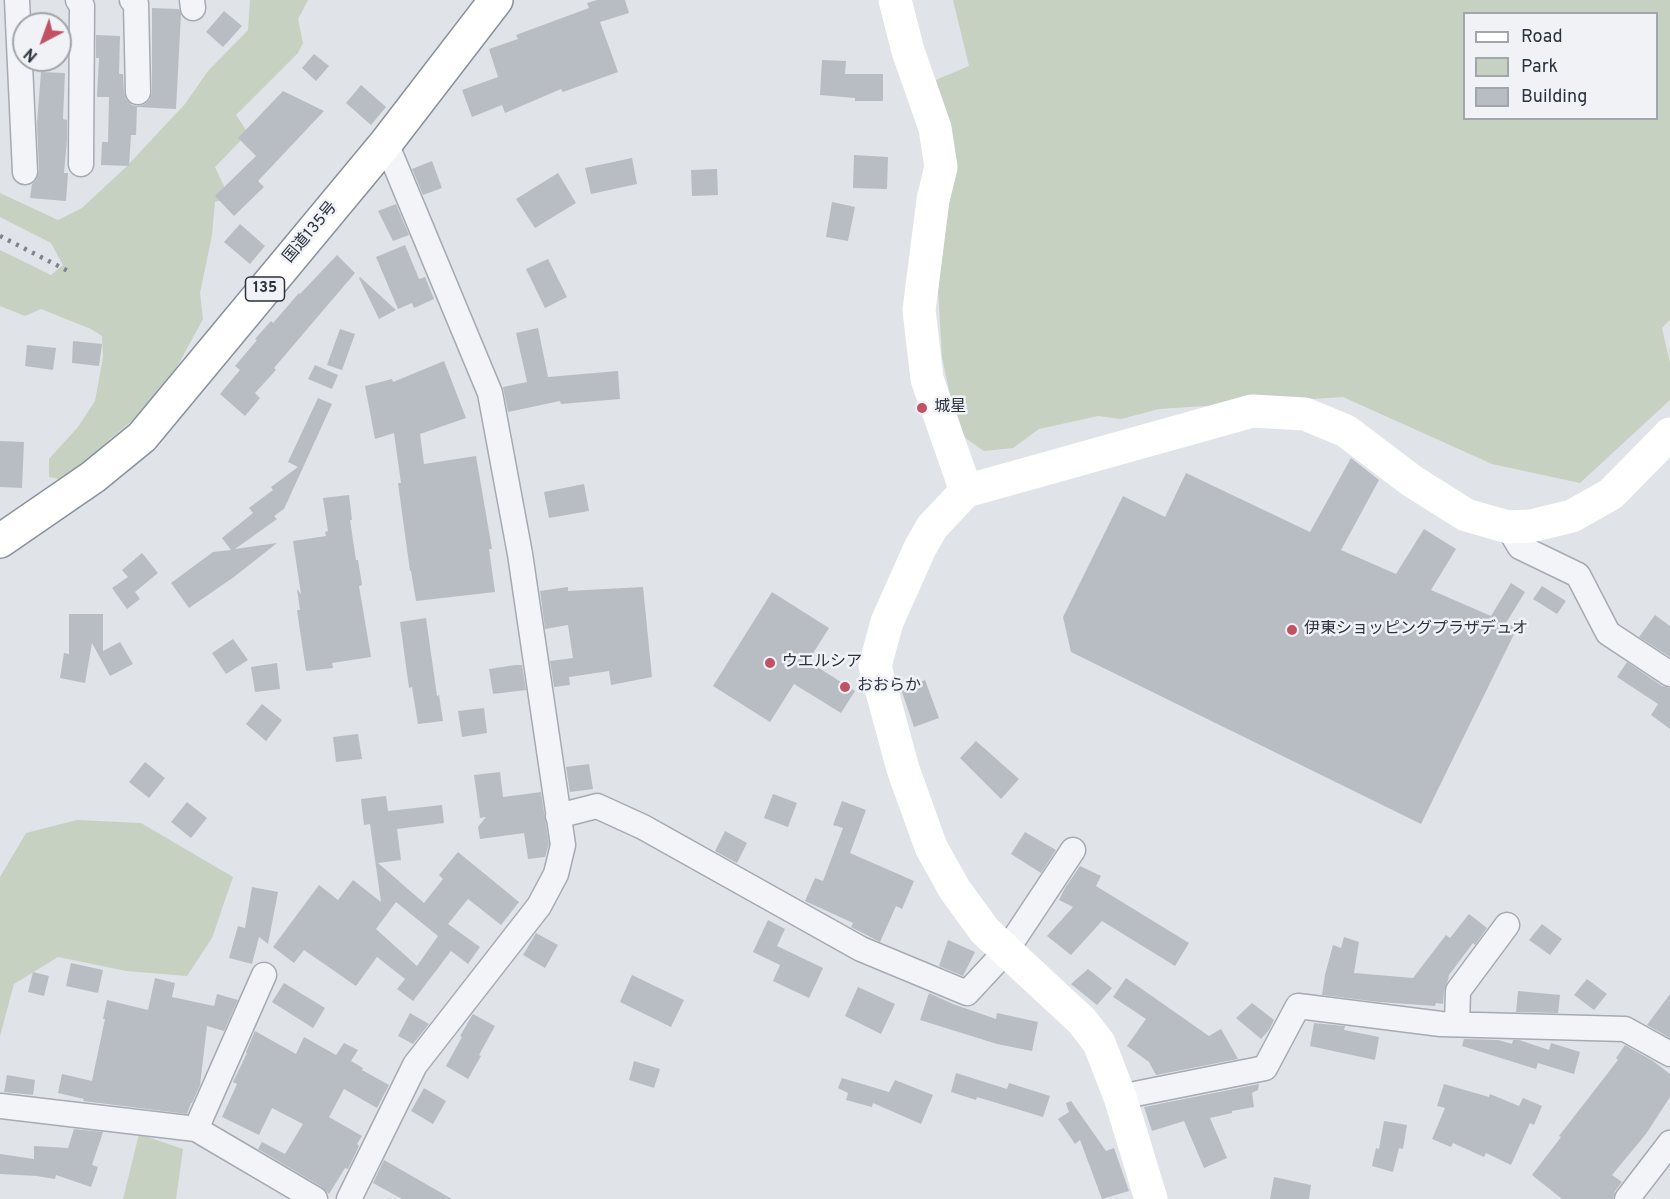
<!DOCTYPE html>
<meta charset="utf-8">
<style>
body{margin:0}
#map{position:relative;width:1670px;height:1199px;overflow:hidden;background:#e0e3e8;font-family:Overpass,sans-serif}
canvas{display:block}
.legend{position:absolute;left:1463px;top:12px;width:195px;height:108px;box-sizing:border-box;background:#f0f2f6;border:2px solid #a1a5ac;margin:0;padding:8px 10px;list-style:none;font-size:18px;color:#2a323e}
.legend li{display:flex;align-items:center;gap:12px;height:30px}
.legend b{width:30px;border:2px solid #a1a5ac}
.north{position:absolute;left:12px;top:12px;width:60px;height:60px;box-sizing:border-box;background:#f0f2f6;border:2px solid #a1a5ac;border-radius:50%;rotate:221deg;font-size:16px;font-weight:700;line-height:24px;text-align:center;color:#2a323e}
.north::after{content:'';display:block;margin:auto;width:21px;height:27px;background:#c25163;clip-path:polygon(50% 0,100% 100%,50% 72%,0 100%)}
</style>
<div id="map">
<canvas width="1670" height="1199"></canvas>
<ul class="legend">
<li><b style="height:8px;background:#fff"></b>Road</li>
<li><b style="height:16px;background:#c6d1c2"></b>Park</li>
<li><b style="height:16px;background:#b8bdc4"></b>Building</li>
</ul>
<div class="north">N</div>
</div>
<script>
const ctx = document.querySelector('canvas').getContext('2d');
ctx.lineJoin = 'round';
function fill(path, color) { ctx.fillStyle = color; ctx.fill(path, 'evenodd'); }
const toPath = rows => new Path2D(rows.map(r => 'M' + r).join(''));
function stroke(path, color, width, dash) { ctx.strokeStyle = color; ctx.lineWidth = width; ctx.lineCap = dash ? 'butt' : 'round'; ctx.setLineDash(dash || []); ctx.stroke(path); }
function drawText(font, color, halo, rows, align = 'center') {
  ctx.font = font + ' Overpass,"Noto Sans JP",sans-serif'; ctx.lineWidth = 5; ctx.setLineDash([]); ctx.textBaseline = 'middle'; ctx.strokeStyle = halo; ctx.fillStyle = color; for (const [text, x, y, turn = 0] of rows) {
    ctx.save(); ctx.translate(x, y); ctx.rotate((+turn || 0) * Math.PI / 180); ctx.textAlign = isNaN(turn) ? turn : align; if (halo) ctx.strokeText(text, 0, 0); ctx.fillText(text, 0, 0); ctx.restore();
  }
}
fill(toPath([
 [250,0,308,0,298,19,303,43,298,53,236,115,248,133,215,167,224,186,226,199,215,202,212,235,200,293,203,319,179,363,151,405,110,439,68,481,49,477,49,459,78,427,95,401,103,357,102,336,91,329,41,309,25,316,0,306,0,250,51,275,63,265,51,243,0,217,0,193,58,220,82,208,127,166,185,104,208,71,248,30],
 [953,0,1670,0,1670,320,1662,328,1670,363,1670,400,1580,483,1492,464,1343,397,1159,409,1121,419,1098,416,1039,429,1013,448,984,451,958,433,942,357,938,290,954,161,926,84,969,66],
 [1464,14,1656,14,1656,118,1464,118],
 [77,820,141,823,233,877,212,938,187,976,126,971,58,957,14,984,0,1036,0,877,26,833],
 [139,1134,183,1149,176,1199,123,1199]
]), '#c6d1c2');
fill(toPath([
 [597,0,625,0,629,13,600,22,618,72,563,92,561,89,505,113,502,105,472,117,462,90,498,77,489,49,518,39,516,35,589,8,587,3],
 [152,8,179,9,181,14,176,109,137,107,136,135,131,135,129,166,101,165,102,142,108,142,109,97,97,97,99,58,96,58,96,35,120,36,119,74,123,74,124,92,126,99,132,105,138,106,145,104,150,99,152,92],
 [224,11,242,26,223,47,206,32],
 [314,54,329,66,316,81,302,68],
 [822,60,846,61,845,74,883,74,883,101,855,101,855,98,820,95],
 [41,72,65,73,63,119,67,120,67,140,64,173,68,173,66,201,30,198,32,184,37,179,39,171,37,123],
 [361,85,386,107,371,125,346,103],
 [283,91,324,111,258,181,264,187,234,216,215,196,256,156,238,138],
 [854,155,888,157,887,189,853,188],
 [632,158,637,184,591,194,585,168],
 [432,161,442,188,423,195,412,169],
 [717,169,718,195,692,196,691,170],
 [558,173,576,203,535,228,516,199],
 [832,202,855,207,848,241,826,237],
 [396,204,409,235,393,241,378,211],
 [240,224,265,246,250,264,224,242],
 [405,245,419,279,425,277,434,299,414,308,412,303,398,309,376,257],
 [337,255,355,273,274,368,276,370,255,393,260,398,245,416,220,394,240,370,235,366,257,340,255,339,271,321,273,323,299,293,300,294],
 [548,259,567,297,545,308,526,269],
 [360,277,396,310,379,319,359,278],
 [538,328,548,377,618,371,620,399,561,404,560,401,508,412,503,387,527,382,516,333],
 [340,329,355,334,342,370,327,365],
 [73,341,102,344,99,366,72,363],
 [27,345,56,348,53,370,25,366],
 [444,361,466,418,420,434,424,464,476,456,492,549,489,549,495,592,416,601,411,571,410,571,398,483,401,483,394,433,375,439,365,386,392,379,393,382],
 [315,365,338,375,332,389,308,379],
 [318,398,332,404,284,509,274,516,277,519,235,549,277,543,234,577,189,608,171,583,213,552,231,550,222,538,253,513,249,508,273,490,271,487,298,467,288,462],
 [0,441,24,442,22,488,0,487],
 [1351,458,1379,480,1341,550,1396,574,1424,529,1456,549,1431,590,1491,616,1511,583,1525,592,1506,623,1517,628,1421,824,1071,652,1063,617,1123,496,1165,517,1186,473,1310,532],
 [584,484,589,511,549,518,544,492],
 [349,495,352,520,350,520,356,560,358,560,362,585,359,586,371,657,332,663,333,668,306,671,297,610,300,610,297,589,301,594,293,541,326,536,325,532,328,531,323,498],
 [142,553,158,573,135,592,140,599,127,609,112,588,128,577,122,570],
 [1542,586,1566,601,1557,614,1533,599],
 [568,587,568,591,643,587,652,677,611,685,609,671,569,677,570,685,554,687,550,661,573,658,568,625,545,629,540,591],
 [772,592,829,628,808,661,855,691,841,713,794,684,770,722,713,686],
 [69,614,103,614,103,651,120,642,133,664,110,676,92,643,85,683,60,678,64,653,69,654],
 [1655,615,1670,626,1670,657,1639,637],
 [426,618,437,696,439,695,443,721,418,724,412,687,409,688,400,622],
 [233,639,248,660,226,674,212,653],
 [1627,662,1662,686,1670,688,1670,729,1651,715,1658,704,1617,677],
 [277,663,280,689,255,692,251,667],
 [515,665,522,665,526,690,493,694,489,669],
 [925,680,939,718,914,727,901,689],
 [262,704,282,720,266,741,246,724],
 [484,708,487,733,462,737,458,711],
 [358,734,362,759,336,762,333,737],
 [976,741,1019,779,1001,799,960,758],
 [145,762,165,778,149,798,129,782],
 [589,764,593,789,570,792,566,767],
 [500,772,503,797,541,792,549,844,545,857,528,859,524,833,480,839,478,827,486,817,480,818,474,775],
 [773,794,797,803,788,827,764,818],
 [386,796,388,811,442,805,444,823,397,829,401,860,378,863,424,903,443,879,439,875,458,852,519,902,501,925,468,899,448,924,480,947,468,964,451,951,413,1001,397,989,405,979,377,957,356,986,304,950,294,963,273,947,319,885,338,900,353,880,381,902,370,824,364,825,361,799],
 [396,902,438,936,417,966,376,929],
 [842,801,866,810,850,853,914,881,902,909,896,906,880,942,851,927,853,923,805,901,815,878,823,881,843,828,833,825],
 [187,802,207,818,191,838,171,822],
 [725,831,747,843,737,863,715,851],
 [1025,832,1056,850,1041,873,1011,854],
 [1080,866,1101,876,1096,886,1189,943,1175,966,1102,921,1071,955,1047,936,1073,907,1059,900,1065,888],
 [252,887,278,892,268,944,259,937,252,964,229,958,238,926,245,928],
 [1469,914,1487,928,1475,945,1473,943,1449,975,1448,980,1444,991,1443,1004,1436,1003,1435,1006,1379,1002,1322,995,1325,975,1333,945,1341,948,1344,937,1359,942,1354,973,1413,978,1446,935,1450,938],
 [768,920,785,929,777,946,823,968,809,998,773,981,780,965,753,952],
 [1542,924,1562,939,1550,955,1529,940],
 [536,933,558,945,545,968,523,955],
 [948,940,975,952,963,976,939,966],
 [71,963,103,970,98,993,66,986],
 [1088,969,1112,988,1097,1005,1071,984],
 [33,972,49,976,44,996,28,992],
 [632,975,684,1000,671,1027,620,1002],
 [155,978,175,983,172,997,214,1006,217,994,238,1000,224,1031,207,1026,200,1085,192,1103,191,1103,187,1114,83,1101,84,1099,58,1093,62,1074,92,1081,105,1019,103,1019,107,1000,148,1010],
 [1126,978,1209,1036,1221,1029,1238,1059,1156,1075,1149,1062,1127,1046,1146,1019,1113,997],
 [1587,979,1607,994,1594,1010,1574,995],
 [284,983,325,1008,313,1028,272,1002],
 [858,987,895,1004,881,1034,845,1016],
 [1518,991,1560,995,1558,1013,1516,1012],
 [929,993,953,1004,996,1019,997,1013,1038,1022,1032,1051,997,1044,920,1020],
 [1670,994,1670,1038,1647,1025],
 [1252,1003,1274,1020,1269,1030,1261,1039,1236,1018],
 [410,1013,429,1024,413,1044,398,1036],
 [473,1014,495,1026,479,1055,481,1056,468,1079,446,1066,462,1037,460,1036],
 [1314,1023,1345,1026,1344,1030,1379,1037,1375,1060,1310,1046],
 [255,1031,296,1054,304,1037,336,1055,344,1043,358,1050,351,1061,363,1068,362,1070,389,1085,377,1108,344,1089,329,1117,362,1136,357,1144,359,1146,348,1169,345,1168,329,1194,322,1187,258,1149,262,1142,285,1154,303,1124,272,1108,259,1135,222,1117,237,1084,233,1082,247,1053,246,1052],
 [1464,1039,1498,1040,1512,1044,1513,1040,1519,1040,1549,1050,1551,1043,1580,1052,1574,1074,1538,1063,1536,1069,1462,1046],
 [1625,1045,1653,1061,1670,1074,1670,1097,1646,1134,1612,1175,1622,1182,1615,1191,1613,1199,1562,1199,1532,1175,1561,1137,1559,1136,1618,1060,1616,1058],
 [634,1061,660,1069,654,1088,629,1080],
 [956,1073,1007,1089,1009,1083,1050,1096,1043,1117,977,1097,976,1100,951,1092],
 [7,1075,35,1080,33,1095,4,1092],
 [842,1078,889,1092,895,1080,933,1095,921,1124,873,1103,872,1107,846,1100,848,1093,838,1088],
 [1259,1084,1258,1090,1252,1093,1254,1107,1232,1111,1232,1113,1210,1118,1227,1158,1204,1168,1184,1121,1152,1131,1144,1107],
 [1444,1084,1489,1097,1490,1094,1519,1106,1523,1098,1542,1106,1534,1125,1530,1123,1511,1165,1486,1153,1484,1157,1453,1143,1451,1147,1432,1139,1445,1108,1437,1106],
 [424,1088,446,1101,433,1124,411,1111],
 [1071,1101,1106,1151,1114,1148,1129,1191,1102,1199,1080,1140,1075,1144,1058,1119,1069,1112,1066,1103],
 [1384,1121,1407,1125,1403,1149,1399,1148,1393,1172,1372,1166,1376,1148,1379,1149],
 [74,1129,103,1132,92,1165,98,1167,91,1187,56,1175,55,1179,37,1176,0,1174,0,1154,34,1159,34,1146,68,1148],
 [384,1160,452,1199,402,1199,373,1183],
 [1274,1177,1311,1185,1309,1199,1270,1199]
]), '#b8bdc4');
const street = toPath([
 [17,0,25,172],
 [78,0,82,6,81,164],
 [132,0,136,4,138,92],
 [192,0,193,8],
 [1508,527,1520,547,1578,575,1608,633,1670,674],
 [558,816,597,806,643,827,861,949,967,993,1006,951,1073,850],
 [1457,1024,1458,991,1507,925],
 [1120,1097,1265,1068,1298,1006,1441,1024,1625,1029,1670,1054],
 [0,1106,196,1129,315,1199],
 [196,1129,264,975],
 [349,1199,415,1065,539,906,556,874,563,845,520,554,490,393,386,143],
 [1627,1199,1670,1143]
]);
const highway = toPath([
 [0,541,93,477,142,437,386,143,496,0]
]);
stroke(street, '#a6aab2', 27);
stroke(highway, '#89919d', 36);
stroke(street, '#f3f4f7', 24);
stroke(toPath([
 [895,0,908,51,935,128,941,167,933,200,919,310,927,379,966,491],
 [1151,1199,1120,1097,1099,1043,1082,1021,985,931,955,890,931,847,903,769,875,666,887,622,920,548,932,527,966,491,1252,411,1305,414,1346,431,1412,481,1466,515,1508,527,1531,526,1572,516,1611,494,1670,434]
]), '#fff', 33);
stroke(highway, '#fff', 33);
stroke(toPath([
 [0,236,72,273]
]), '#7b8390', 4.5, [3, 6]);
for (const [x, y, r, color] of [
 [922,408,6,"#c25163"],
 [1292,630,6,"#c25163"],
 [770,663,6,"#c25163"],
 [845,687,6,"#c25163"]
]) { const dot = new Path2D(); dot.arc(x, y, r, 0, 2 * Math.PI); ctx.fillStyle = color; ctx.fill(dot); stroke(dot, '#f0f2f6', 2); }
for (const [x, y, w] of [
 [265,289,39]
]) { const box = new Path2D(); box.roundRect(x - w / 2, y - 12, w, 24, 4.5); ctx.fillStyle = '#f0f2f6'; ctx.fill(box); stroke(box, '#2a323e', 1.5); }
drawText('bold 15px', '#2a323e', null, [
 ["135",265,289]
]);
drawText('16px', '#2a323e', '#f0f2f6', [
 ["国道135号",311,233,-50]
]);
drawText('16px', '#2a323e', '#f0f2f6', [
 ["城星",934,408],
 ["伊東ショッピングプラザデュオ",1304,630],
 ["ウエルシア",782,663],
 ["おおらか",857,687]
], 'left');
</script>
